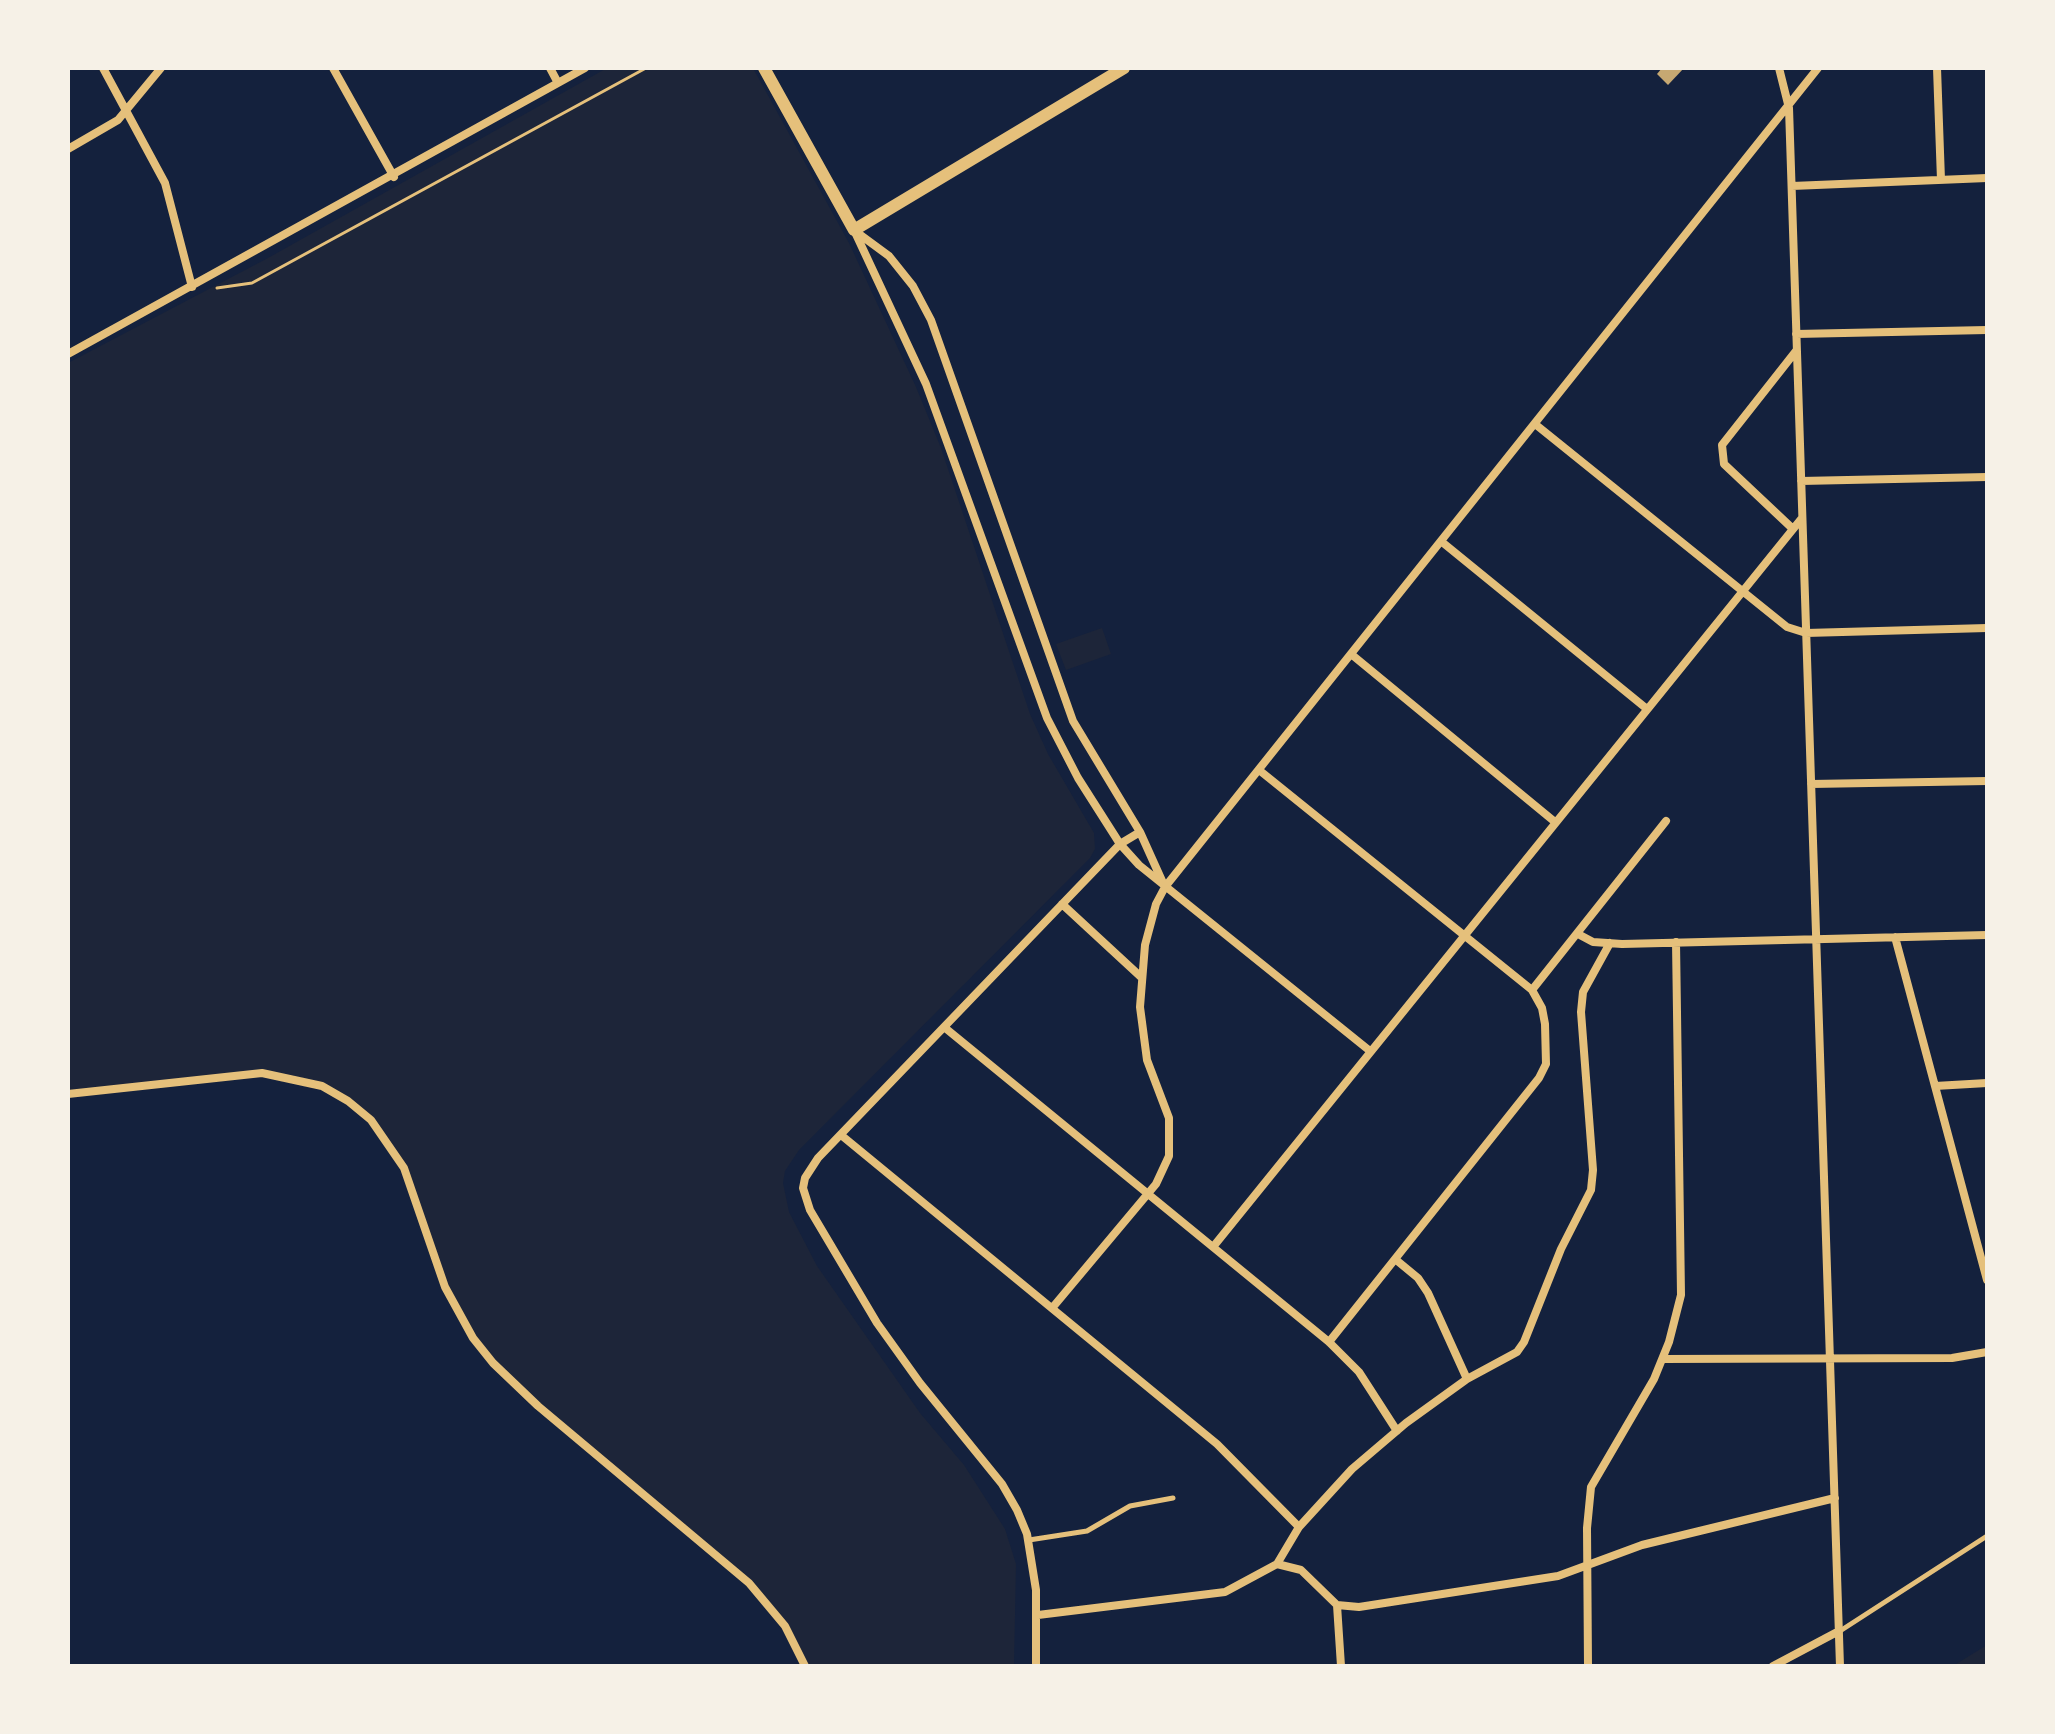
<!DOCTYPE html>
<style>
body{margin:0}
#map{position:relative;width:2055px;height:1734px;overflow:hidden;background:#14213d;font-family:"Roboto Serif",serif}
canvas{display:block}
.frame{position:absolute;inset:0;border:70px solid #f6f1e7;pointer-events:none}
</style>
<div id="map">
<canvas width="2055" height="1734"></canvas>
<div class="frame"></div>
</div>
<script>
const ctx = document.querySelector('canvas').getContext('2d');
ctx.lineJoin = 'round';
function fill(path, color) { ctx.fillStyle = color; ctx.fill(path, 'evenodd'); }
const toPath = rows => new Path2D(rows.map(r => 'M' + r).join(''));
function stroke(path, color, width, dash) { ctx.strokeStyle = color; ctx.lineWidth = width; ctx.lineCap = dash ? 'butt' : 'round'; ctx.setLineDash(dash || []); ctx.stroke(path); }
fill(toPath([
 [607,68,753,68,849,243,916,387,941,448,1030,714,1048,754,1094,833,1095,849,1090,858,799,1150,785,1171,783,1183,789,1212,817,1266,920,1413,964,1465,1005,1529,1016,1564,1014,1666,805,1666,769,1603,493,1363,457,1310,416,1195,371,1120,322,1086,262,1073,68,1094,68,363,268,258],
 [1102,628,1111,654,1066,670,1056,644],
 [1987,1645,1987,1666,1953,1666,1974,1653]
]), '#1d2539');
fill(toPath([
 [1662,68,1684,68,1668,85,1657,74]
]), '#c6a872');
stroke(toPath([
 [217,288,252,283,646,68]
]), '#e5c07b', 3);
stroke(toPath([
 [1029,1540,1087,1531,1130,1506,1173,1498],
 [1840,1631,1987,1536]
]), '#e5c07b', 5);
stroke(toPath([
 [103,68,165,183,192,287],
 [333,68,394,177],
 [550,68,558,83],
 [1779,68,1789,108,1840,1666],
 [1937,68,1941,180],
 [68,149,118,120,161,68],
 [1792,186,1987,178],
 [854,230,926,384,1047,718,1078,778,1120,844,1139,865,1370,1051],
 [855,231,889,256,913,286,931,320,1073,721,1140,832,1163,883],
 [1796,334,1987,330],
 [68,354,585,68],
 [1535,424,1787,627,1806,633,1987,628],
 [1801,481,1987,477],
 [1793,529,1724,464,1722,445,1796,351],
 [1442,542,1647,709],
 [1351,654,1555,822],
 [1259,770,1532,990,1542,1008,1545,1024,1546,1064,1539,1078,1329,1342],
 [1811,784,1987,781],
 [1062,904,1141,977],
 [1578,934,1593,942,1622,944,1987,935],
 [1895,937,1987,1280],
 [1532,990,1666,821],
 [944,1027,1329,1342,1359,1372,1397,1431],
 [1935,1086,1987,1083],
 [68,1094,262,1073,322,1086,348,1101,371,1120,404,1168,445,1287,473,1338,493,1363,538,1406,749,1583,785,1626,805,1666],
 [841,1135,1217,1444,1299,1527],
 [1213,1247,1802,518],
 [1395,1259,1418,1278,1428,1293,1467,1379],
 [1053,1307,1156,1184,1169,1156,1169,1118,1147,1060,1140,1007,1145,945,1156,904,1165,887,1818,68],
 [1663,1359,1952,1358,1987,1352],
 [1277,1564,1299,1527,1352,1469,1406,1423,1467,1379,1517,1352,1524,1342,1561,1249,1591,1190,1593,1170,1581,1012,1583,992,1610,943],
 [1337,1605,1341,1666],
 [1038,1615,1225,1592,1277,1564,1301,1570,1337,1605,1359,1607,1558,1576,1642,1545,1835,1498],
 [1036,1666,1036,1590,1027,1534,1017,1510,1002,1484,920,1383,877,1323,810,1210,803,1188,805,1178,818,1158,1120,844,1140,832],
 [1588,1666,1587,1528,1591,1487,1654,1379,1669,1342,1681,1295,1676,942],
 [1773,1666,1839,1631]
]), '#e5c07b', 8);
stroke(toPath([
 [764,68,854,230,1124,68]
]), '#e5c07b', 12);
</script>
